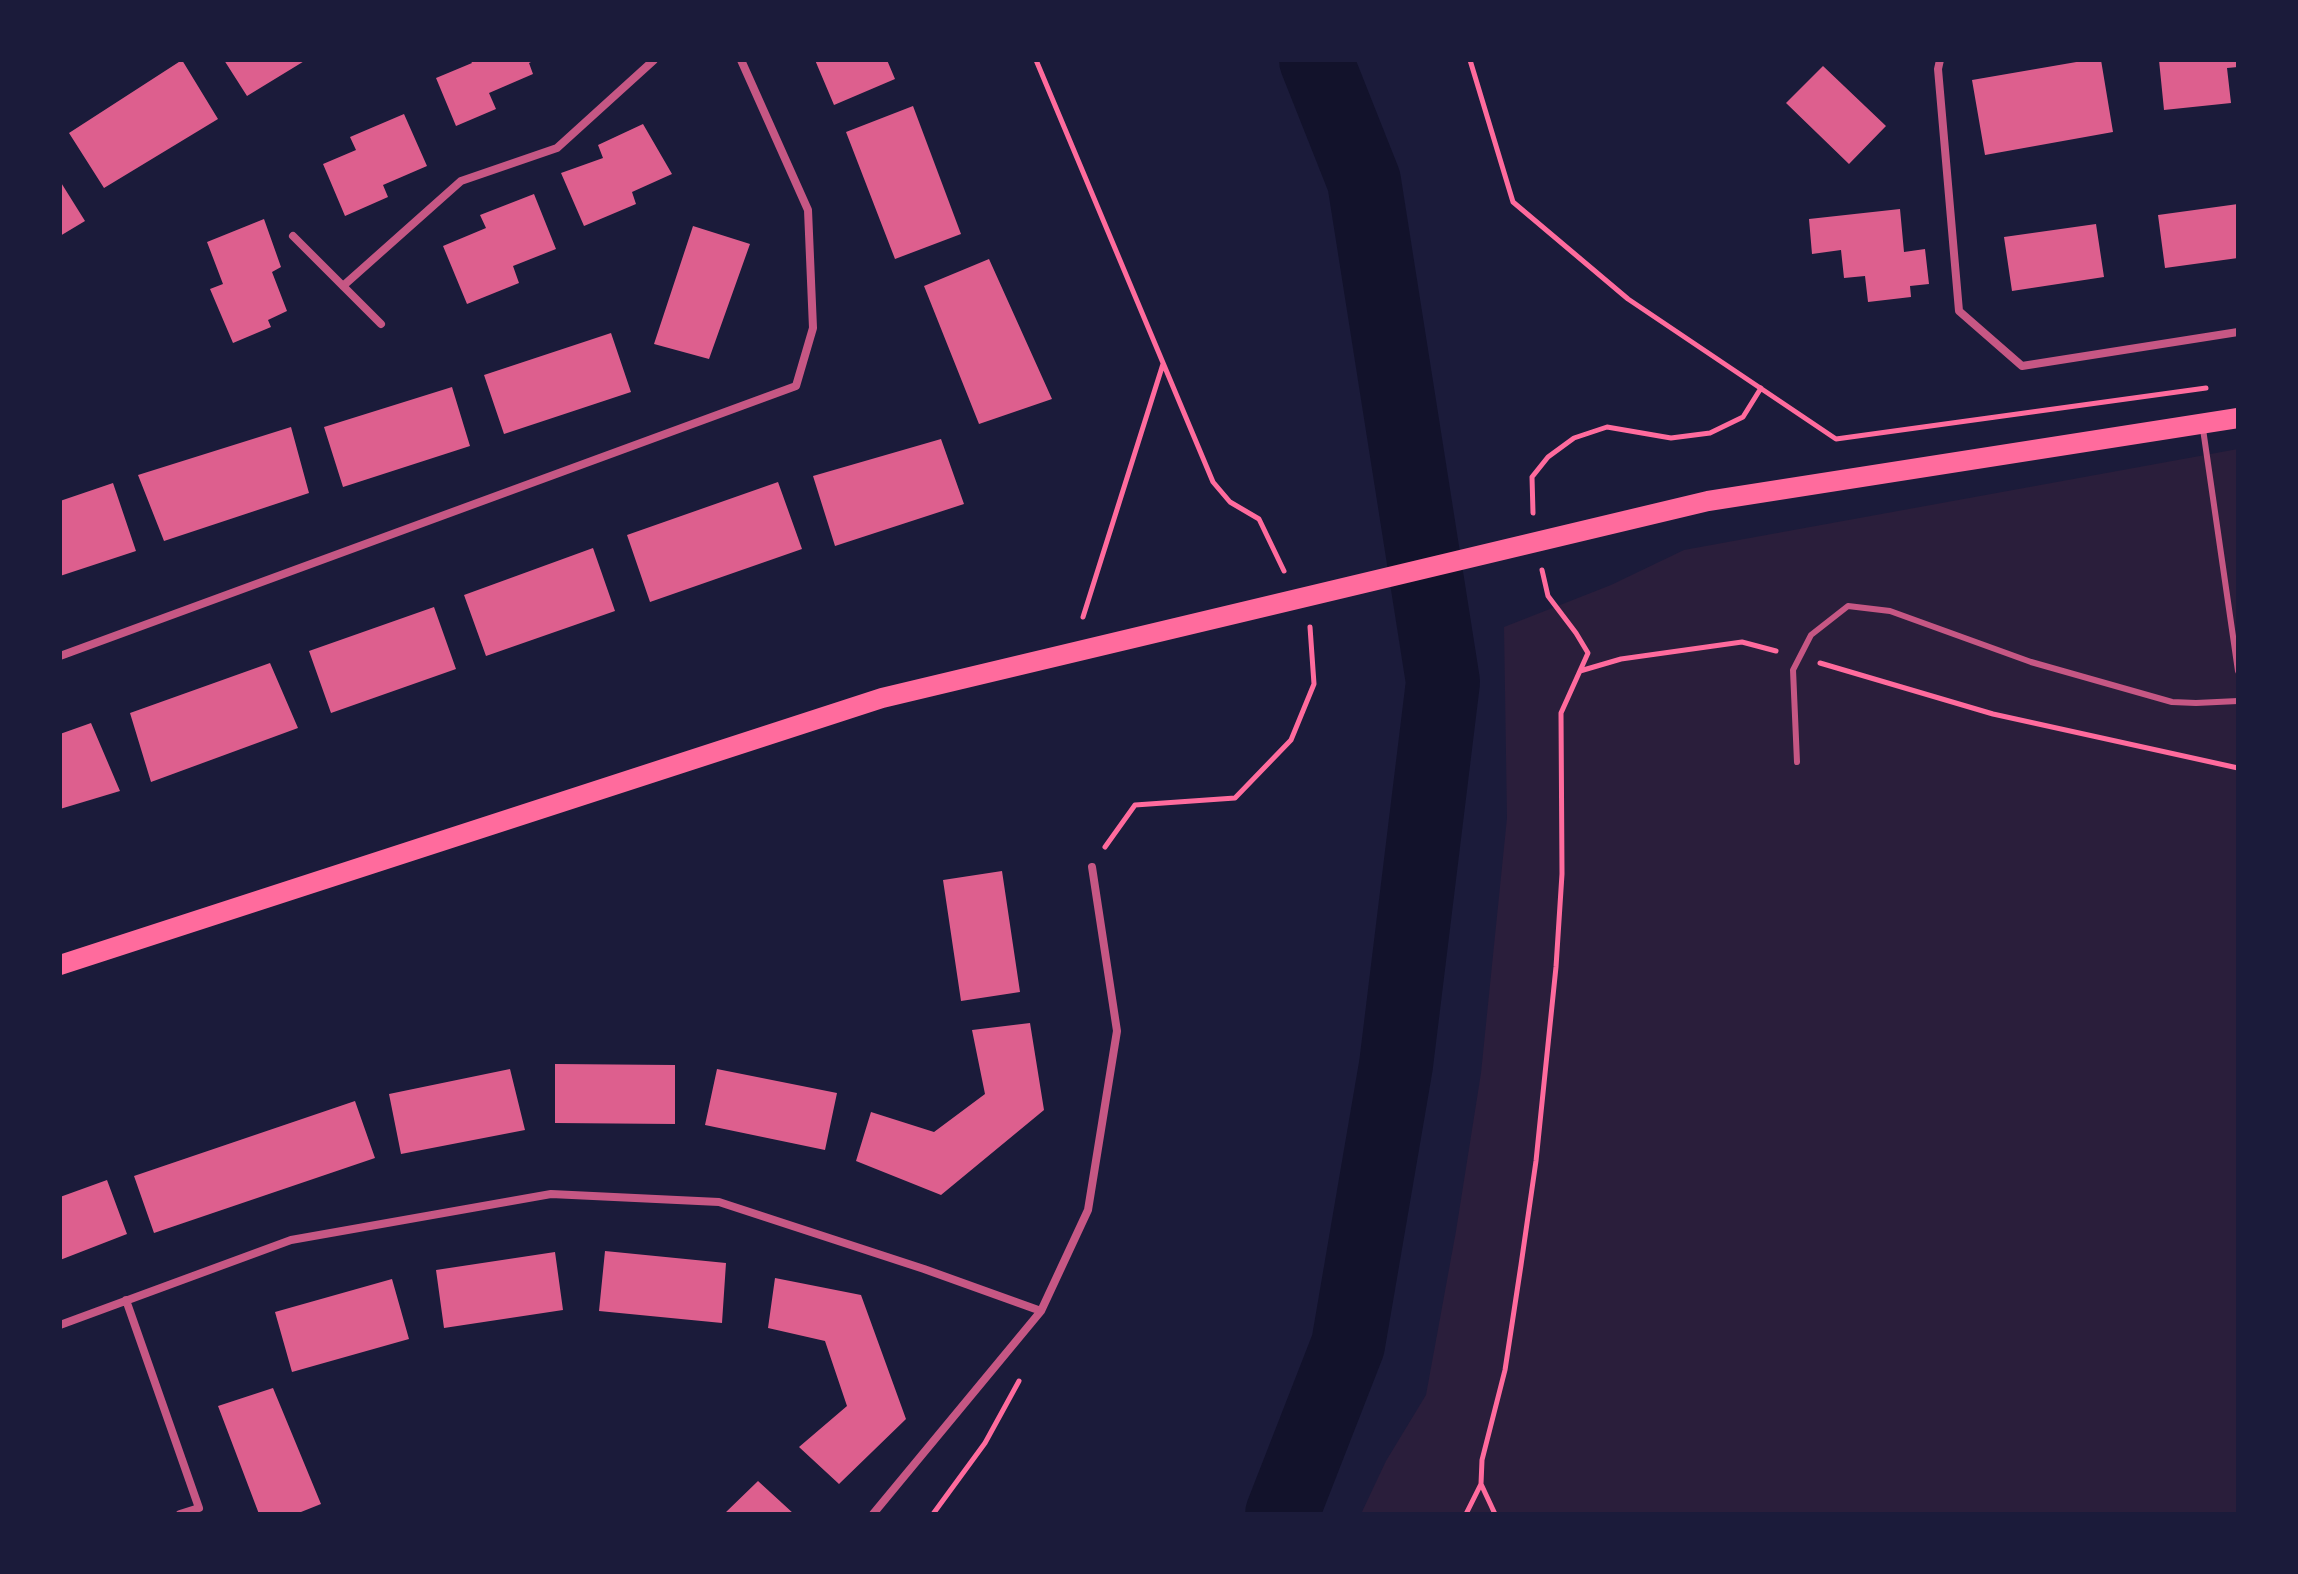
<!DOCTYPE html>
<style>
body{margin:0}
#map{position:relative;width:2298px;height:1574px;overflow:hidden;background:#1b1b3a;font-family:"DejaVu Sans",sans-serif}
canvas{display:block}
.frame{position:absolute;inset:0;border:62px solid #1b1b3a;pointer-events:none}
</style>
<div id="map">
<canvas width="2298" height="1574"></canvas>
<div class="frame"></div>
</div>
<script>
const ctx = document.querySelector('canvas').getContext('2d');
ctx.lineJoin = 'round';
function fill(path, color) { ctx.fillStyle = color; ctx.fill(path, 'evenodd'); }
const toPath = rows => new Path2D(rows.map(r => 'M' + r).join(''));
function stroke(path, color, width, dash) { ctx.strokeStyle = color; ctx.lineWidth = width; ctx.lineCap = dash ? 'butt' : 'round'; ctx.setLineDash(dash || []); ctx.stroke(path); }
fill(toPath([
 [2238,449,2238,1514,1361,1514,1386,1461,1426,1395,1456,1231,1481,1073,1507,818,1504,627,1611,585,1684,550]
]), '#2a1e3b');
stroke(toPath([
 [1282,1514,1348,1345,1396,1065,1443,682,1364,181,1316,60]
]), '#12122b', 74);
fill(toPath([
 [182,60,218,119,104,188,69,133],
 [224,60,306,60,247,96],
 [470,60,535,60,529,63,533,74,489,93,496,109,456,126,436,78,472,63],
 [815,60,887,60,895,79,834,105],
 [2088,60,2101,60,2113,132,1985,155,1972,80],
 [2159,60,2238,60,2238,67,2227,68,2231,103,2164,110],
 [1823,66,1886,126,1849,164,1786,103],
 [913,106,961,234,895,259,846,132],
 [404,114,427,166,383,185,388,197,345,216,323,164,356,150,350,137],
 [643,124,672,174,632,192,636,204,584,226,561,173,603,158,598,145],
 [60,181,85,221,60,236],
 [534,194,556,249,513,266,519,283,467,304,443,246,486,228,480,215],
 [2238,204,2238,258,2165,268,2158,215],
 [1900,209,1904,252,1925,249,1929,284,1910,286,1911,297,1868,302,1865,276,1844,278,1841,250,1812,254,1809,219],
 [264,219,281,267,272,272,287,311,268,320,271,327,233,343,210,289,223,284,207,242],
 [2096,224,2104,277,2012,291,2004,237],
 [693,226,750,244,709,359,654,344],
 [989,259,1052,399,979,424,924,286],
 [611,333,631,392,504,434,484,375],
 [452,387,470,446,343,487,324,427],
 [291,427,309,493,164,541,138,475],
 [941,439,964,504,835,546,813,476],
 [778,482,802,549,650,602,627,535],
 [113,483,136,551,60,576,60,501],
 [593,548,615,611,486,656,464,595],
 [434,607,456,669,331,713,309,651],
 [270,663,298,728,151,782,130,713],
 [91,723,120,791,60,809,60,734],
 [1002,871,1020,992,961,1001,943,880],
 [1030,1023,1044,1110,941,1195,856,1161,871,1112,934,1132,985,1094,972,1030],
 [555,1064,675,1065,675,1124,555,1123],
 [510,1069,525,1130,401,1154,389,1094],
 [717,1069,837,1093,825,1150,705,1125],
 [355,1101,375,1158,154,1233,134,1176],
 [107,1180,127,1234,60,1260,60,1197],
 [605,1251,726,1263,722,1323,599,1311],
 [555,1252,563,1310,444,1328,436,1270],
 [775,1278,861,1295,906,1419,839,1484,799,1447,847,1406,825,1341,768,1328],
 [392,1279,409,1339,292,1372,275,1312],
 [273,1388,321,1504,296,1514,259,1514,218,1406],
 [758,1481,794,1514,724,1514]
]), '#dd5f8e');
stroke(toPath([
 [1036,60,1213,482,1230,502,1259,519,1284,571],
 [1470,60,1513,202,1628,299,1836,439,2206,388],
 [1533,513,1532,477,1548,457,1574,438,1607,427,1671,438,1710,433,1743,417,1761,388],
 [1083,617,1163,364],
 [1820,663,1993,714,2238,768],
 [1580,671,1621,659,1742,642,1776,651],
 [1105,847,1135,805,1235,798,1291,740,1314,684,1310,627],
 [1481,1484,1495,1514],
 [933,1514,985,1443,1019,1381],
 [1466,1514,1481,1484,1482,1460,1505,1370,1521,1265,1536,1161,1556,967,1562,874,1561,713,1588,653,1576,633,1548,596,1542,570]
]), '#ff6b9d', 5);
stroke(toPath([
 [2203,429,2238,671],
 [1797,762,1793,670,1811,635,1848,606,1890,611,2031,662,2172,702,2196,703,2238,701]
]), '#c65784', 6);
stroke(toPath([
 [1940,60,1938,69,1959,311,2022,366,2238,332],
 [293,236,381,324],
 [343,286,461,181,557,148,654,60],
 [60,656,796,386,813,328,808,210,741,60],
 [126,1300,199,1508,180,1514],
 [60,1325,291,1240,551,1194,719,1202,924,1269,1041,1311],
 [873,1514,1041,1311,1088,1210,1117,1031,1092,867]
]), '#c65784', 8);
stroke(toPath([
 [60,965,882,698,1708,501,2238,418]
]), '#ff6b9d', 20);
</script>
